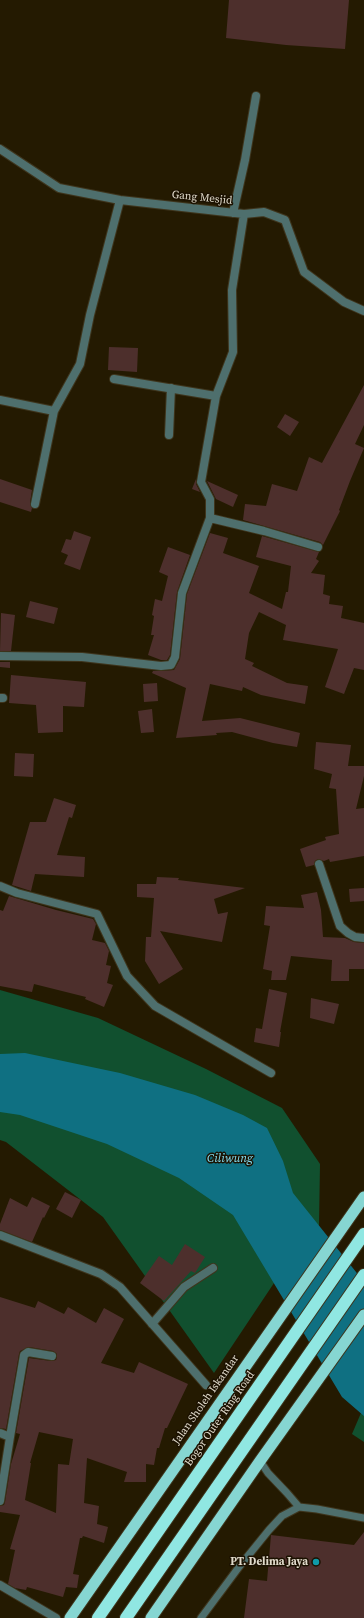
<!DOCTYPE html>
<style>
body{margin:0}
canvas{display:block;background:#241a01}
</style>
<canvas width="364" height="1618"></canvas>
<script>
const ctx = document.querySelector('canvas').getContext('2d');
ctx.lineJoin = 'round';
function fill(path, color) { ctx.fillStyle = color; ctx.fill(path, 'evenodd'); }
const toPath = rows => new Path2D(rows.map(r => 'M' + r).join(''));
function stroke(path, color, width, dash) { ctx.strokeStyle = color; ctx.lineWidth = width; ctx.lineCap = dash ? 'butt' : 'round'; ctx.setLineDash(dash || []); ctx.stroke(path); }
function drawText(font, color, halo, rows, align = 'center') {
  ctx.font = font + ' "Source Serif 4",serif'; ctx.lineWidth = 3; ctx.setLineDash([]); ctx.textBaseline = 'middle'; ctx.strokeStyle = halo; ctx.fillStyle = color; for (const [text, x, y, turn = 0] of rows) {
    ctx.save(); ctx.translate(x, y); ctx.rotate((+turn || 0) * Math.PI / 180); ctx.textAlign = isNaN(turn) ? turn : align; if (halo) ctx.strokeText(text, 0, 0); ctx.fillText(text, 0, 0); ctx.restore();
  }
}
fill(toPath([
 [0,990,98,1018,206,1069,282,1108,320,1164,319,1225,274,1283,214,1373,103,1217,6,1142,0,1140],
 [364,1406,364,1442,352,1434]
]), '#11502f');
fill(toPath([
 [25,1053,120,1073,195,1095,243,1115,267,1128,283,1161,293,1193,364,1282,364,1416,342,1397,233,1215,179,1178,107,1144,20,1115,0,1112,0,1054]
]), '#0f7082');
fill(toPath([
 [229,0,349,0,345,49,286,45,226,38],
 [109,347,138,348,137,372,108,370],
 [364,385,364,425,355,444,364,448,350,481,339,510,340,511,323,545,320,542,243,520,245,504,266,506,272,484,297,491,309,457,322,463],
 [285,414,299,422,290,436,277,427],
 [0,479,32,490,30,503,32,508,31,512,0,502],
 [196,479,196,484,200,492,192,489],
 [207,481,238,495,233,507,216,499],
 [74,531,91,537,80,570,64,564,68,555,61,552,66,539,71,540],
 [210,533,228,538,223,553,259,566,249,593,282,609,286,592,288,592,291,566,256,557,262,536,319,552,316,559,319,561,311,573,325,575,323,594,330,596,329,604,343,606,341,618,364,623,364,670,354,668,344,694,325,687,338,649,283,640,286,625,259,612,249,633,245,659,254,663,252,666,287,683,308,686,305,704,261,695,243,687,242,691,210,684,202,721,240,718,300,733,297,747,273,743,232,732,216,733,217,735,176,738,186,688,152,673,153,671,161,671,174,670,180,659,187,594],
 [168,547,190,555,177,592,170,655,167,660,161,660,148,655,154,635,151,635,154,616,152,615,155,599,162,601,168,576,159,572],
 [30,601,58,608,54,624,26,617],
 [1,613,15,615,11,651,0,651],
 [0,662,10,662,10,668,0,667],
 [11,675,86,682,84,707,63,706,63,732,38,733,36,705,9,703],
 [157,683,158,701,144,702,143,684],
 [152,709,154,732,141,733,138,711],
 [316,742,351,745,348,766,364,766,364,776,356,809,364,808,364,856,330,862,329,859,324,861,318,859,315,861,314,865,306,867,300,849,326,840,325,837,339,834,336,789,329,788,332,774,314,769],
 [15,753,34,754,33,777,14,776],
 [54,798,76,805,72,818,69,817,57,855,85,857,84,877,35,874,31,891,12,885,30,822,46,822],
 [157,877,179,878,178,880,245,888,214,899,218,914,228,912,222,942,160,931,183,969,159,984,145,961,146,937,151,937,154,898,137,897,137,884,156,884],
 [364,888,364,901,350,902,349,889],
 [317,892,321,910,323,937,345,938,354,942,364,943,364,969,349,969,349,981,331,981,332,960,291,956,286,980,271,980,272,971,263,969,270,926,264,925,266,906,304,908,301,895],
 [9,896,56,910,93,919,96,924,92,940,105,943,109,951,106,965,111,966,107,983,113,985,104,1007,85,999,86,997,34,984,32,992,0,986,0,910,3,911],
 [269,989,287,993,280,1032,281,1032,279,1047,254,1042,256,1028,262,1029],
 [311,998,339,1004,334,1024,310,1018],
 [65,1192,81,1200,72,1218,56,1209],
 [32,1197,50,1206,44,1218,43,1217,32,1242,0,1230,0,1224,10,1198,27,1207],
 [185,1244,205,1257,195,1273,191,1271,164,1301,140,1283,159,1256,172,1265],
 [0,1297,35,1308,38,1301,64,1314,68,1307,96,1323,104,1308,124,1319,101,1363,134,1373,139,1362,188,1384,167,1428,165,1428,159,1448,157,1448,154,1465,146,1464,146,1482,124,1482,127,1472,87,1458,84,1503,99,1506,97,1524,108,1527,104,1543,83,1536,82,1538,80,1538,73,1574,79,1575,77,1588,66,1587,63,1597,27,1587,26,1590,15,1588,8,1584,15,1550,10,1549,20,1515,0,1512,0,1506,4,1505,5,1502,11,1464,20,1434,16,1433,29,1358,51,1361,56,1360,57,1357,57,1354,53,1351,29,1347,20,1351,19,1354,6,1429,0,1428],
 [39,1432,73,1439,69,1465,58,1464,56,1513,25,1500,31,1463,30,1463],
 [364,1532,364,1618,244,1618,249,1579,267,1581,271,1535,354,1545]
]), '#4d2f2c');
const service = toPath([
 [299,1507,317,1509,364,1518],
 [201,1618,239,1567,269,1530,282,1516,299,1507,287,1493,268,1473,260,1461]
]);
const minor = toPath([
 [0,149,59,188,120,200,244,214,264,212,285,220,304,272,344,302,364,311],
 [233,213,245,160,256,96],
 [114,379,216,396],
 [0,400,54,411],
 [169,435,171,388],
 [35,504,54,411,80,364,90,315,120,200],
 [210,518,264,531,318,547],
 [0,656,82,657,161,666,171,665,175,657,182,593,210,518,210,499,201,482,216,396,233,352,232,290,244,214],
 [0,698,3,698],
 [319,864,340,926,348,933,355,937,364,938],
 [0,886,17,893,97,914,127,976,155,1006,271,1073],
 [0,1235,101,1274,120,1287,206,1385],
 [152,1324,184,1287,213,1268],
 [0,1433,10,1437,0,1501],
 [10,1437,24,1355,28,1352,52,1356],
 [0,1585,56,1618]
]);
const trunk = toPath([
 [70,1618,364,1197],
 [151,1618,260,1461,364,1315]
]);
const motorway = toPath([
 [98,1618,364,1234],
 [126,1618,364,1275]
]);
stroke(service, '#3e351d', 9);
stroke(minor, '#3e351d', 10);
stroke(trunk, '#3e351d', 13);
stroke(motorway, '#3e351d', 14);
stroke(service, '#4e6f6d', 7);
stroke(minor, '#4e6f6d', 8);
stroke(trunk, '#86d6d2', 11);
stroke(motorway, '#90e7e2', 12);
for (const [x, y, r, color] of [
 [316,1562,4,"#0f9aa8"]
]) { const dot = new Path2D(); dot.arc(x, y, r, 0, 2 * Math.PI); ctx.fillStyle = color; ctx.fill(dot); stroke(dot, '#1b1100', 1.5); }
drawText('11px', '#e0daca', '#1b1100', [
 ["Gang Mesjid",202,198,6],
 ["Jalan Sholeh Iskandar",206,1400,-55],
 ["Bogor Outer Ring Road",220,1419,-55]
]);
drawText('bold 11px', '#e0daca', '#1b1100', [
 ["PT. Delima Jaya",308,1562]
], 'right');
drawText('italic 12px', '#86e1f6', '#1b1100', [
 ["Ciliwung",230,1159]
]);
</script>
